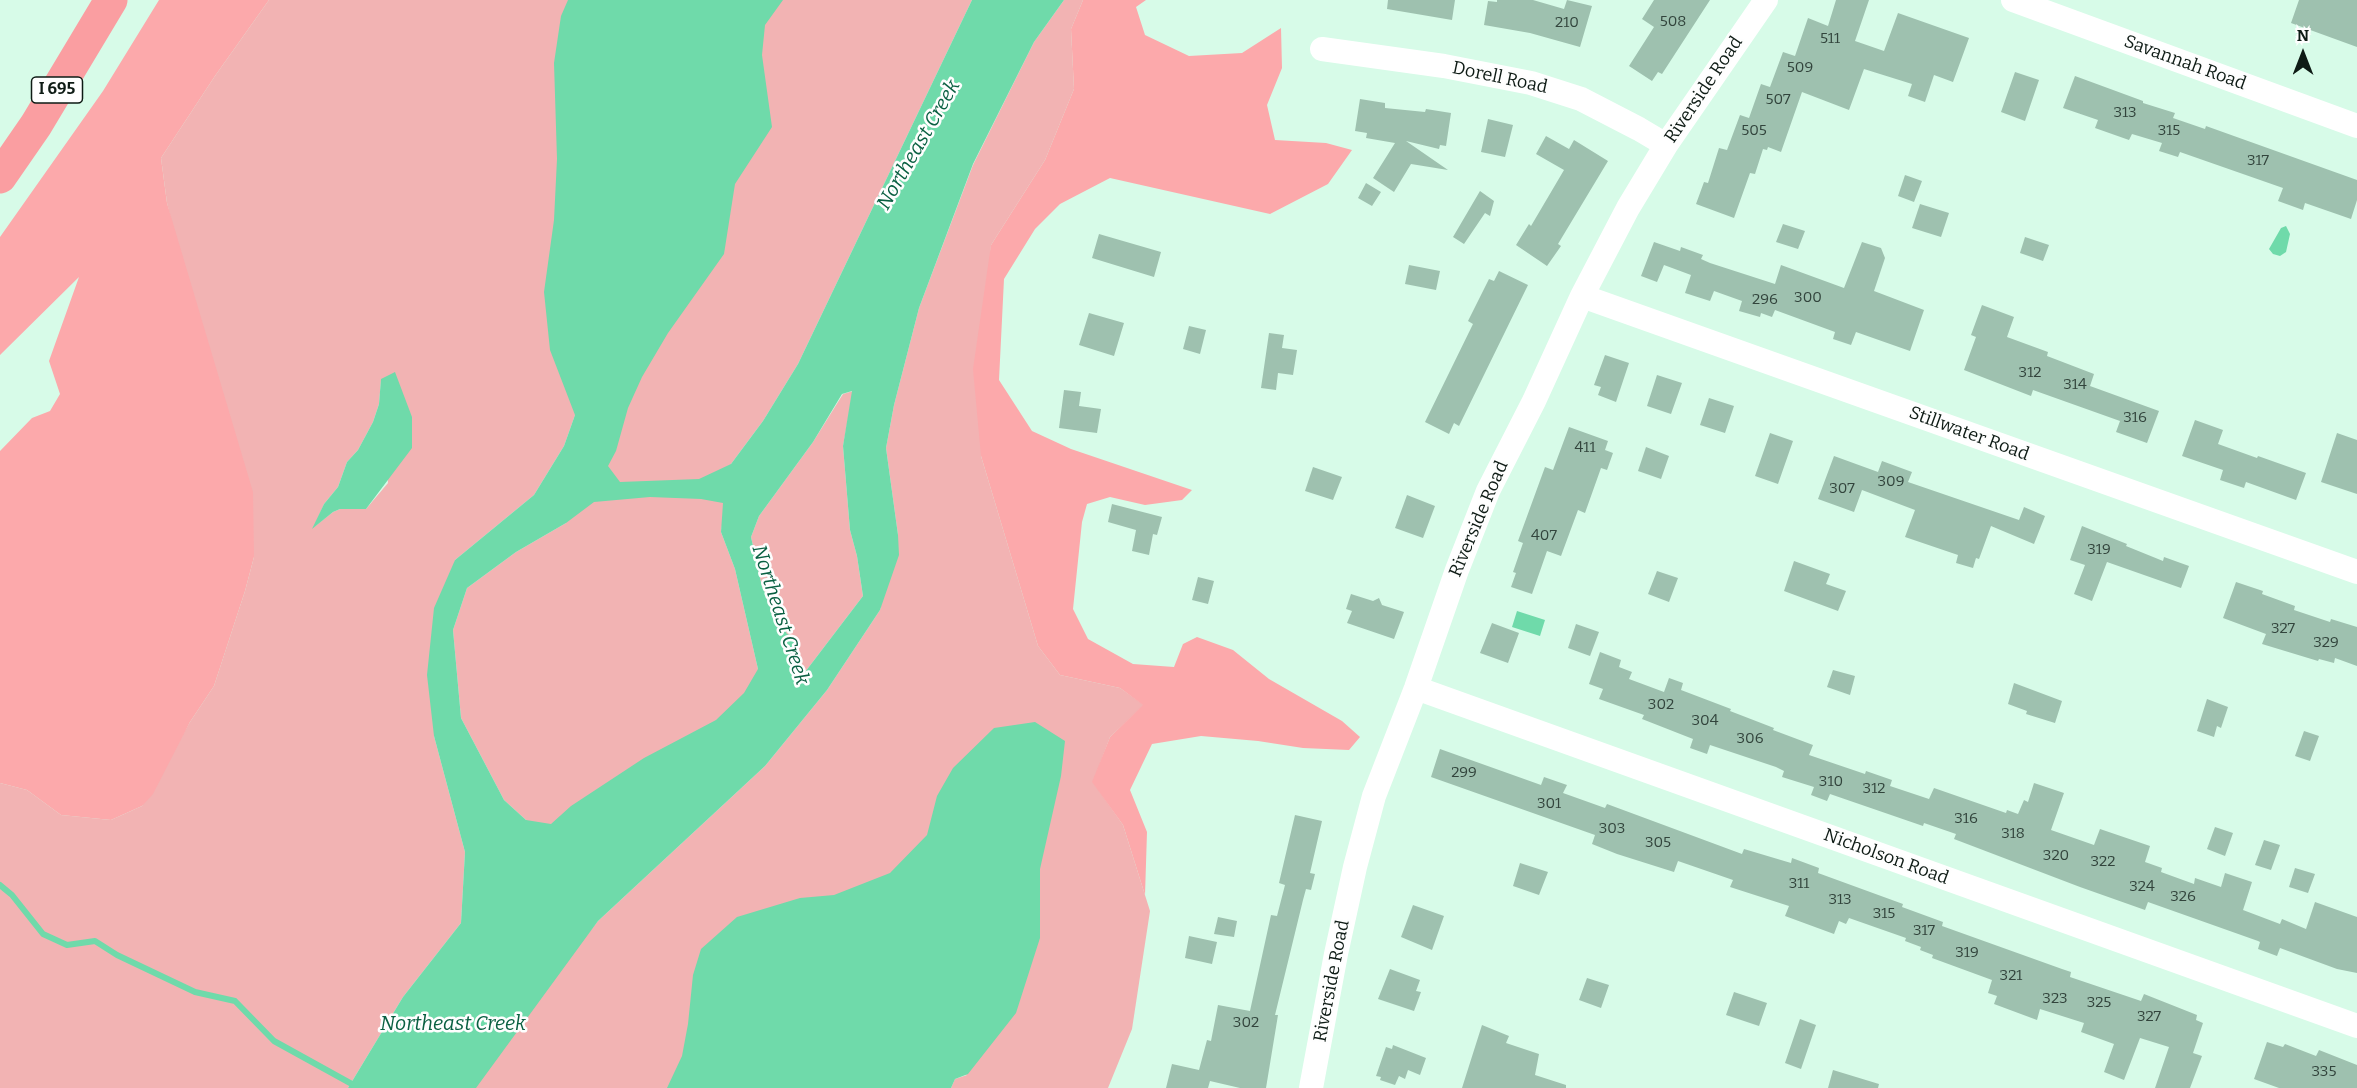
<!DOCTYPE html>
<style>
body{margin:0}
#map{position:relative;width:2357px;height:1088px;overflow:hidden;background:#d7fbe8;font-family:Bitter,serif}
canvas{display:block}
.north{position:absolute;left:2273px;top:24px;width:60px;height:60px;-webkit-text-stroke:4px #fefefe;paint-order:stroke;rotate:0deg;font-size:16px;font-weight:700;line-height:24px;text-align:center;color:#0e1b15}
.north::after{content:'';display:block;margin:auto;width:21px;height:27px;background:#0e1b15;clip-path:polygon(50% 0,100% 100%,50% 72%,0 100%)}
</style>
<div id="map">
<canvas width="2357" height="1088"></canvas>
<div class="north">N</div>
</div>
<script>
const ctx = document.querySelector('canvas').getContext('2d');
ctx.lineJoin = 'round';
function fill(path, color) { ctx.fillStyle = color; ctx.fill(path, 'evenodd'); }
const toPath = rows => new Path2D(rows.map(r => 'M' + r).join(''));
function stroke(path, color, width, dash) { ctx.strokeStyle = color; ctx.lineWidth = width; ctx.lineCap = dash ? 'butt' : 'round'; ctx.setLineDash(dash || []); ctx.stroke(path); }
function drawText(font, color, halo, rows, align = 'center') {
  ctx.font = font + ' Bitter,serif'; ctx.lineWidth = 5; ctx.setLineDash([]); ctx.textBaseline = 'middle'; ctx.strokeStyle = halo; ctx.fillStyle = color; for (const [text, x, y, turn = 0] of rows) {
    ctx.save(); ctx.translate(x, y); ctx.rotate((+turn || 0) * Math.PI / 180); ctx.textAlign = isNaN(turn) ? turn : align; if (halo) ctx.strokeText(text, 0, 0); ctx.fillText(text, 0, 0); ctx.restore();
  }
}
fill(toPath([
 [269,0,972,0,798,364,763,421,731,464,721,532,735,569,758,669,757,703,508,888,526,820,504,800,461,718,453,630,467,588,516,552,566,523,575,415,564,446,534,495,455,560,434,736,465,852,461,923,403,997,348,1088,0,1088,0,783,27,790,61,815,111,820,142,806,190,722,214,686,245,591,254,557,167,203,161,158,215,76],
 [381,380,388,483,366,509,340,509,333,512,314,527,324,504,338,487,347,462,358,450,373,422,379,404],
 [1064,0,1083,0,1071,29,1074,89,1045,160,991,245,981,456,1038,646,1060,675,1120,688,1144,705,1110,737,1093,782,1123,825,1150,911,1132,1029,1108,1088,951,1088,955,1079,967,1075,940,1061,935,1088,432,1088,587,935,598,921,765,766,827,690,880,610,898,535,886,448,894,405,919,308,973,165,1034,42],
 [853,391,843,446,850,530,857,556,863,596,799,680,787,634,762,587,751,537,759,516,813,442,843,394]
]), '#f2b3b3');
fill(toPath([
 [159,0,269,0,215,76,161,158,167,203,253,492,254,557,245,591,214,686,190,722,153,794,142,806,111,820,61,815,27,790,0,783,0,451,32,418,50,411,60,394,49,361,79,277,0,355,0,237,103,91],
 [1083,0,1146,0,1136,7,1145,35,1189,56,1242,53,1281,28,1282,68,1267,105,1275,140,1326,143,1352,150,1328,184,1270,214,1110,178,1060,204,1035,229,1004,279,999,380,1032,431,1071,449,1192,490,1182,500,1145,505,1110,497,1087,504,1082,522,1073,609,1088,639,1133,664,1174,667,1183,644,1197,637,1233,650,1269,679,1342,721,1360,737,1349,750,1303,748,1258,741,1201,736,1152,744,1130,790,1147,832,1145,895,1123,825,1092,782,1110,737,1143,705,1120,688,1060,675,1038,646,981,456,973,369,991,245,1045,160,1074,89,1071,29]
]), '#fca9ab');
fill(toPath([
 [568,0,783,0,765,25,762,55,772,127,735,184,724,254,668,333,642,377,628,408,616,451,608,466,620,482,699,479,731,464,763,421,798,364,972,0,1064,0,1034,42,973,164,919,308,894,405,886,448,898,535,899,555,880,610,827,690,765,766,598,921,476,1088,348,1088,403,997,461,923,465,852,434,736,427,675,434,608,455,560,534,495,564,446,575,415,550,350,544,292,554,220,557,159,554,63,561,16],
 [852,391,843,446,850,530,857,556,863,596,799,680,796,637,787,634,762,587,751,537,759,516,813,442,842,394],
 [650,497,701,499,723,503,721,532,735,569,758,669,744,693,716,720,644,758,571,806,551,824,526,820,504,800,461,718,453,630,467,588,516,552,566,523,594,502],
 [2286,226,2290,234,2286,252,2280,256,2273,254,2269,249,2281,228],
 [395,372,412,417,412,448,366,509,340,509,333,512,312,529,324,504,338,487,347,462,358,450,373,422,379,404,381,379],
 [1517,611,1545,620,1540,636,1512,627],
 [1035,722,1065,741,1061,776,1040,869,1040,938,1016,1013,968,1074,955,1079,951,1088,667,1088,682,1056,688,1024,693,975,701,949,737,917,800,898,834,895,890,873,927,835,937,796,953,768,994,728]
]), '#6fdaaa');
stroke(toPath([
 [0,885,12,895,43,934,67,945,95,941,117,955,195,992,235,1001,274,1041,359,1088]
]), '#6fdaaa', 6);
fill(toPath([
 [1388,0,1455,0,1452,20,1387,9],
 [1497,0,1533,0,1564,9,1567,0,1592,6,1580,47,1530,33,1484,25,1488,1,1497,2],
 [1654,0,1710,0,1662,74,1658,72,1652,81,1629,66,1654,27,1642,19],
 [1836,0,1869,0,1855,41,1884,51,1898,13,1969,38,1953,82,1934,75,1925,102,1908,96,1912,84,1864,69,1849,110,1802,92,1781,152,1768,147,1767,150,1763,149,1755,174,1750,173,1734,218,1696,204,1704,182,1708,183,1719,148,1727,150,1740,115,1749,118,1761,84,1770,87,1783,52,1795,56,1808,18,1828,26],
 [2299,0,2357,0,2357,47,2291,23],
 [2015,72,2039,80,2025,121,2001,112],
 [2075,76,2143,101,2143,103,2175,113,2173,118,2205,129,2206,126,2357,180,2357,200,2351,219,2305,203,2303,210,2278,201,2283,188,2180,152,2178,157,2159,151,2162,143,2132,134,2129,140,2095,128,2098,120,2063,108],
 [1360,99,1385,103,1385,108,1425,112,1426,109,1451,113,1446,146,1440,145,1439,149,1406,141,1448,170,1411,164,1394,192,1373,178,1395,143,1366,138,1367,133,1355,131],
 [1488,119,1513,125,1505,157,1481,152],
 [1546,136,1569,149,1574,140,1608,161,1558,244,1561,246,1547,266,1516,245,1529,224,1531,226,1564,170,1536,154],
 [1905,175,1922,181,1914,202,1898,196],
 [1366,183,1381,192,1372,206,1358,198],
 [1480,191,1494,201,1490,216,1485,213,1464,244,1453,237],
 [1920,204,1949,213,1941,237,1912,228],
 [1783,224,1805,231,1798,249,1776,242],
 [1099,234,1161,252,1154,277,1092,258],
 [2025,237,2049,245,2043,261,2020,253],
 [1654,242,1680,251,1681,247,1703,255,1701,259,1710,263,1775,284,1781,265,1844,288,1862,242,1881,248,1885,258,1874,291,1924,310,1910,351,1856,332,1851,345,1833,339,1835,332,1775,310,1772,317,1761,313,1760,317,1739,311,1742,301,1714,291,1710,301,1685,293,1691,275,1664,265,1657,282,1641,276],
 [1409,265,1440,271,1436,290,1405,284],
 [1499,271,1528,285,1459,426,1454,423,1449,434,1425,422,1473,324,1468,321,1489,279,1494,281],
 [1982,305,2014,317,2007,337,2048,352,2047,356,2094,374,2090,386,2159,411,2147,443,2116,432,2120,421,2033,390,2031,396,1964,370,1976,337,1971,335],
 [1089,313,1124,323,1114,356,1079,345],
 [1189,326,1206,330,1200,354,1183,349],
 [1269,333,1284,335,1282,348,1297,350,1293,375,1278,373,1276,390,1261,388],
 [1605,355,1629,363,1616,402,1598,395,1601,387,1594,385],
 [1657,375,1682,383,1671,414,1647,406],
 [1064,390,1081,392,1079,406,1101,409,1097,433,1059,428],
 [1709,398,1734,406,1725,433,1700,425],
 [2195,420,2223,430,2218,444,2257,458,2258,456,2306,473,2296,500,2246,482,2244,488,2220,480,2223,470,2182,456],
 [1569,427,1608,441,1605,450,1613,453,1607,470,1601,468,1585,513,1578,510,1561,556,1547,551,1532,594,1511,587,1516,573,1513,572,1523,543,1518,541,1545,467,1553,470],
 [1770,433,1793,441,1778,484,1755,476],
 [2337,433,2357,440,2357,494,2321,482],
 [1646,447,1669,456,1661,479,1638,471],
 [1834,456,1878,472,1882,461,1912,472,1908,482,2019,520,2024,507,2045,516,2034,544,1991,526,1979,559,1976,558,1973,568,1956,563,1958,555,1905,537,1915,510,1862,490,1854,512,1818,499],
 [1313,467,1342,477,1333,500,1305,491],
 [1407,495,1435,506,1423,538,1395,528],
 [1112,504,1162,517,1157,535,1153,534,1149,555,1132,551,1136,530,1108,522],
 [2082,526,2127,544,2126,546,2163,561,2164,557,2189,566,2181,588,2107,562,2092,601,2074,594,2085,565,2070,560],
 [1794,561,1830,574,1826,584,1846,591,1838,611,1784,591],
 [1657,571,1678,578,1669,602,1648,594],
 [1198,577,1214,581,1208,604,1192,600],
 [2236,582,2263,591,2262,594,2295,606,2294,610,2330,622,2331,619,2357,627,2357,666,2335,658,2334,663,2319,659,2318,661,2262,644,2266,634,2223,618],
 [1351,594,1373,601,1379,598,1382,605,1404,612,1394,639,1347,623,1352,611,1346,609],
 [1492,623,1519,633,1508,663,1480,653],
 [1576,624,1599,632,1590,656,1568,648],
 [1600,652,1621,660,1619,667,1632,672,1629,679,1664,692,1669,678,1683,683,1681,690,1731,709,1730,711,1774,728,1773,730,1813,745,1809,755,1865,774,1866,771,1892,780,1890,786,1929,799,1934,788,2006,813,2007,810,2018,814,2024,800,2028,802,2034,783,2064,793,2051,830,2094,845,2100,829,2150,846,2145,862,2162,868,2161,872,2194,884,2195,878,2221,887,2225,873,2252,882,2243,910,2280,924,2282,919,2306,929,2315,902,2357,917,2357,973,2337,969,2280,948,2277,956,2258,949,2260,942,2258,941,2148,902,2145,910,2080,887,1954,839,1956,834,1924,823,1923,826,1830,794,1827,801,1811,795,1814,787,1782,777,1784,771,1776,767,1710,745,1707,754,1690,748,1693,739,1642,719,1644,715,1599,699,1603,689,1589,684],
 [1833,670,1855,676,1850,695,1827,687],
 [2014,683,2062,701,2055,723,2026,714,2027,711,2008,704],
 [2207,699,2228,707,2221,728,2217,726,2214,737,2197,731],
 [2304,731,2319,736,2310,761,2295,756],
 [1440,749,1541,785,1544,777,1567,785,1563,793,1605,808,1607,804,1742,854,1744,849,1791,863,1792,858,1819,868,1818,873,1903,904,1902,907,1943,922,1942,926,2062,969,2071,972,2070,977,2141,1001,2144,994,2197,1015,2196,1020,2203,1023,2193,1053,2202,1056,2190,1088,2155,1088,2169,1047,2140,1038,2124,1080,2104,1072,2114,1044,2081,1032,2084,1023,2040,1009,2037,1020,1994,1004,1997,996,1988,993,1992,980,1932,958,1933,955,1920,950,1921,947,1905,941,1906,938,1849,918,1846,924,1839,921,1834,934,1785,916,1789,906,1730,887,1733,880,1678,861,1674,872,1617,854,1592,844,1595,835,1431,777],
 [1295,815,1322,821,1310,873,1315,874,1311,890,1306,889,1303,900,1275,1015,1278,1015,1266,1088,1240,1088,1210,1081,1208,1088,1166,1088,1172,1064,1199,1070,1207,1040,1211,1041,1218,1005,1250,1011,1271,915,1277,916,1285,885,1279,883],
 [2215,827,2233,833,2225,856,2207,849],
 [2264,840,2280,845,2271,870,2255,865],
 [1520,863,1548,872,1539,895,1513,886],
 [2295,868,2315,874,2308,893,2289,887],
 [1413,905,1444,916,1432,950,1401,937],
 [1218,917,1237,921,1234,937,1214,934],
 [1189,936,1217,942,1212,964,1185,958],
 [1390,969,1420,980,1416,991,1421,992,1414,1011,1378,999],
 [1587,978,1609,985,1601,1008,1579,1000],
 [1734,992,1767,1003,1759,1026,1726,1015],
 [1800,1019,1816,1025,1801,1069,1785,1063],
 [1482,1025,1509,1036,1506,1043,1539,1054,1535,1075,1566,1085,1566,1088,1462,1088],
 [2267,1042,2283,1047,2285,1044,2316,1056,2319,1050,2357,1065,2357,1088,2279,1088,2254,1079],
 [1393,1045,1426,1058,1420,1075,1408,1070,1405,1079,1399,1076,1395,1085,1380,1080,1381,1077,1376,1076,1386,1047,1392,1049],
 [1833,1070,1879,1084,1878,1088,1828,1088]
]), '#9ec1af');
stroke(toPath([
 [2013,0,2357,126],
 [1322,49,1444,66,1531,83,1581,99,1639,129,1666,145],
 [1582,296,2357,572],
 [1416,688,2357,1026],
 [1311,1088,1336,954,1355,867,1374,796,1416,688,1457,570,1488,491,1534,401,1582,296,1628,208,1666,145,1766,0]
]), '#fff', 24);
stroke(toPath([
 [0,177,36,125,111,0]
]), '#fa9ea1', 33);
drawText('15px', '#32443c', null, [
 ["508",1673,22],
 ["210",1567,23],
 ["511",1830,39],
 ["509",1800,68],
 ["507",1778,100],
 ["313",2125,113],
 ["505",1754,131],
 ["315",2169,131],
 ["317",2258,161],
 ["300",1808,298],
 ["296",1765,300],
 ["312",2030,373],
 ["314",2075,385],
 ["316",2135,418],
 ["411",1585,448],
 ["309",1891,482],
 ["307",1842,489],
 ["407",1544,536],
 ["319",2099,550],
 ["327",2283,629],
 ["329",2326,643],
 ["302",1661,705],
 ["304",1705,721],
 ["306",1750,739],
 ["299",1464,773],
 ["310",1831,782],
 ["312",1874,789],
 ["301",1549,804],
 ["316",1966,819],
 ["303",1612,829],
 ["318",2013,834],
 ["305",1658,843],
 ["320",2056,856],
 ["322",2103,862],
 ["311",1799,884],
 ["324",2142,887],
 ["326",2183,897],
 ["313",1840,900],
 ["315",1884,914],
 ["317",1924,931],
 ["319",1967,953],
 ["321",2011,976],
 ["323",2055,999],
 ["325",2099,1003],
 ["327",2149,1017],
 ["302",1246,1023],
 ["335",2324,1072]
]);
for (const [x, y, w] of [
 [57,90,51]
]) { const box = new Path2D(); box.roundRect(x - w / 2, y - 13, w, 26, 4.5); ctx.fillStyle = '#fefefe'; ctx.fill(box); stroke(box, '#0e1b15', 1.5); }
drawText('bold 16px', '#0e1b15', null, [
 ["I 695",57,90]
]);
drawText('18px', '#0e1b15', '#fefefe', [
 ["Savannah Road",2185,63,20],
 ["Dorell Road",1500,78,12],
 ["Riverside Road",1704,90,-56],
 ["Stillwater Road",1969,434,20],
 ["Riverside Road",1479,519,-67],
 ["Nicholson Road",1886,857,20],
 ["Riverside Road",1332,981,-79]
]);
drawText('italic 20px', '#0a6042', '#fefefe', [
 ["Northeast Creek",919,145,-60],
 ["Northeast Creek",780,615,72],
 ["Northeast Creek",453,1024]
]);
</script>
